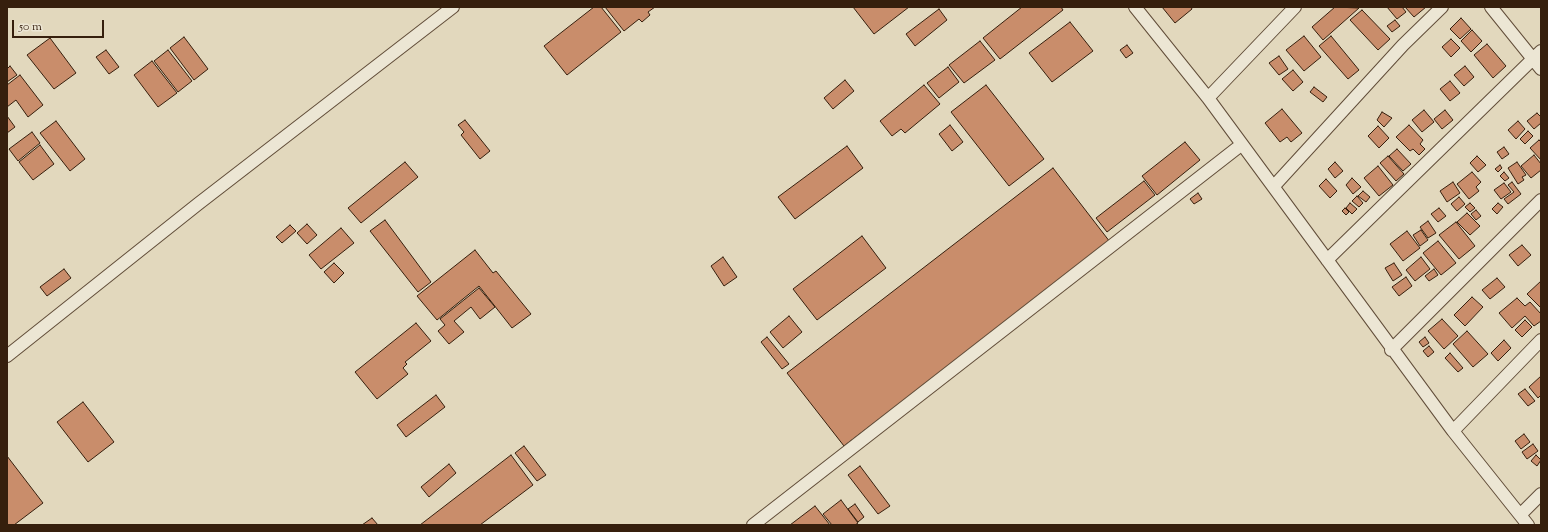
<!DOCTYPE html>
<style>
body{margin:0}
#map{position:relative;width:1548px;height:532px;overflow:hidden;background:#e2d8bd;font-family:"Sorts Mill Goudy",serif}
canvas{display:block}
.frame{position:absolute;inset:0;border:8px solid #361f0d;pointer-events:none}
.scale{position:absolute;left:12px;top:20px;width:92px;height:18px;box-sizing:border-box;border:2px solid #361f0d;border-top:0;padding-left:5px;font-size:12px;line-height:14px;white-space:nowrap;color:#361f0d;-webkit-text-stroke:3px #ece6d4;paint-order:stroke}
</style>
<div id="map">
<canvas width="1548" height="532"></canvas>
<div class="frame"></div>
<div class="scale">50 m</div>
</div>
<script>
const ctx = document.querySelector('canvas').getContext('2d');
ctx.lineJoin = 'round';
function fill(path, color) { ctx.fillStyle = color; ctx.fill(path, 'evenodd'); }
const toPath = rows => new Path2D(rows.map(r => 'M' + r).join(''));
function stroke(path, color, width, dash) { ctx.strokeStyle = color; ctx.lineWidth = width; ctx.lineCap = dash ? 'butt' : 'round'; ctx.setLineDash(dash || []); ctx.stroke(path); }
const building = toPath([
 [594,7,601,7,621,32,567,75,544,46,594,7],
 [605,7,655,7,648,12,650,15,642,22,639,19,624,31,605,7],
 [853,7,909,7,874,34,853,7],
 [1022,7,1061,7,1063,10,1000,59,983,38,1022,7],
 [1162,7,1191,7,1192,9,1175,23,1162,7],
 [1335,7,1359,8,1323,40,1312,27,1335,7],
 [1387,7,1402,7,1406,12,1397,19,1387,7],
 [1405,7,1426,7,1414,17,1405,7],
 [939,9,947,20,915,46,906,34,939,9],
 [1362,10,1390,39,1378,50,1350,20,1362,10],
 [1461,18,1471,29,1460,39,1450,29,1461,18],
 [1395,20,1400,26,1392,32,1387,26,1395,20],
 [1070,22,1093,51,1052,82,1029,53,1070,22],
 [1472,30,1482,41,1471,52,1461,41,1472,30],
 [1304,36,1321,57,1304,71,1286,50,1304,36],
 [1331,36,1359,70,1348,79,1319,46,1331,36],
 [184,37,208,69,194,80,170,48,184,37],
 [50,38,76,73,54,89,27,55,50,38],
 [1451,39,1460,48,1451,57,1442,47,1451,39],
 [980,41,995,60,964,83,949,65,980,41],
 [1487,44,1506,66,1493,78,1474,55,1487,44],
 [1127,45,1133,53,1126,58,1120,50,1127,45],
 [106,50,119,67,109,74,96,57,106,50],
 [168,50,192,81,178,92,154,61,168,50],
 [1279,56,1288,69,1279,75,1269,63,1279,56],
 [152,61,177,93,158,107,134,75,152,61],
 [10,66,17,75,7,82,7,69,10,66],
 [1465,66,1474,77,1464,86,1454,75,1465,66],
 [948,67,959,82,939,98,927,83,948,67],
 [1293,70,1303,82,1293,91,1282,79,1293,70],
 [20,75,43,105,28,117,16,100,7,107,7,85,20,75],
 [845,80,854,91,833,109,824,98,845,80],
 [1450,81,1460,93,1450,101,1440,89,1450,81],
 [924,85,940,104,905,133,901,129,892,136,880,121,924,85],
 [986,85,1044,159,1009,186,951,112,986,85],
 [1314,87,1327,97,1323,102,1310,92,1314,87],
 [1282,109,1302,133,1291,142,1287,137,1280,142,1265,123,1282,109],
 [1424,110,1434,122,1422,132,1412,120,1424,110],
 [1445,110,1453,120,1442,129,1434,119,1445,110],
 [1382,112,1392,118,1384,127,1377,120,1382,112],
 [1537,113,1541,117,1541,123,1534,129,1527,121,1537,113],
 [7,116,15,127,7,133,7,116],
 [465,120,490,151,480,159,461,135,464,132,458,125,465,120],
 [56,121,85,159,70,171,40,133,56,121],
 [1518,121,1525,129,1516,139,1508,130,1518,121],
 [950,125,963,142,952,151,939,134,950,125],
 [1409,125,1423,140,1420,144,1425,149,1419,155,1413,149,1410,151,1396,137,1409,125],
 [1378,126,1389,138,1379,148,1368,136,1378,126],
 [1528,131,1533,136,1525,144,1520,139,1528,131],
 [32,132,40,143,18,161,9,149,32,132],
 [1539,140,1541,142,1541,160,1530,148,1539,140],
 [1185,142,1200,160,1157,195,1142,176,1185,142],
 [40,145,54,164,33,180,19,162,40,145],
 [847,146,863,168,795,219,778,197,847,146],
 [1504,147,1509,154,1502,159,1497,152,1504,147],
 [1397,149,1411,164,1403,171,1389,156,1397,149],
 [1534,155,1541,164,1541,170,1531,178,1521,166,1534,155],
 [1388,156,1404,174,1396,181,1380,163,1388,156],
 [1477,156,1486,165,1478,172,1470,163,1477,156],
 [405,162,418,177,361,223,348,208,405,162],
 [1335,162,1343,171,1335,178,1328,169,1335,162],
 [1517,162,1526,175,1522,177,1524,180,1518,184,1508,168,1517,162],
 [1500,165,1502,168,1498,172,1495,169,1500,165],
 [1378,166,1393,185,1379,196,1364,178,1378,166],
 [1053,168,1110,242,844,446,787,373,1053,168],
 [1472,172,1481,182,1476,187,1479,191,1469,199,1457,184,1472,172],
 [1504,172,1509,178,1505,181,1500,176,1504,172],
 [1352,178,1361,187,1353,194,1346,185,1352,178],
 [1326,179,1337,191,1330,198,1319,186,1326,179],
 [1144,181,1155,195,1107,232,1096,218,1144,181],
 [1453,182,1460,193,1447,202,1440,191,1453,182],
 [1512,182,1521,194,1508,204,1504,199,1514,192,1508,185,1512,182],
 [1504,183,1511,192,1501,199,1494,190,1504,183],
 [1363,191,1370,197,1366,202,1358,196,1363,191],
 [1198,193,1202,199,1194,204,1190,199,1198,193],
 [1357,196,1363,203,1359,207,1352,201,1357,196],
 [1459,197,1465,204,1457,211,1451,204,1459,197],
 [1350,203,1357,209,1352,214,1346,208,1350,203],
 [1470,203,1475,208,1470,212,1465,207,1470,203],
 [1498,203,1503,207,1497,214,1492,209,1498,203],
 [1345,208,1349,212,1346,215,1342,211,1345,208],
 [1439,208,1446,216,1438,222,1431,214,1439,208],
 [1476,210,1481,216,1476,220,1471,214,1476,210],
 [1467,213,1480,226,1470,235,1457,222,1467,213],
 [385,220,431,282,418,292,370,231,385,220],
 [1428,221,1436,233,1428,238,1420,227,1428,221],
 [1456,222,1475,246,1459,259,1439,235,1456,222],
 [307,224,317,235,307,244,297,233,307,224],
 [290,225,296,231,282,243,276,237,290,225],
 [341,228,354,243,321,269,309,255,341,228],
 [1421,230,1428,240,1420,246,1413,235,1421,230],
 [1407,231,1420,248,1403,261,1390,244,1407,231],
 [862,236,886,268,817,320,793,289,862,236],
 [1438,241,1456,263,1441,275,1423,253,1438,241],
 [1522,245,1531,255,1518,266,1509,255,1522,245],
 [475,250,493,273,496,271,531,314,512,328,479,286,437,320,417,296,475,250],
 [723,257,737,277,724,286,711,266,723,257],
 [1421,257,1430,269,1415,281,1406,270,1421,257],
 [334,263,344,273,334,283,324,272,334,263],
 [1394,263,1402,275,1393,281,1385,268,1394,263],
 [64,269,71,278,47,296,40,287,64,269],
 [1434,269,1438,275,1429,281,1425,276,1434,269],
 [1406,277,1412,286,1399,296,1392,287,1406,277],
 [1497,278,1505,287,1490,299,1482,290,1497,278],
 [1541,281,1541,308,1527,294,1541,281],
 [479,288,495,307,480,319,471,307,454,321,464,332,449,344,438,331,445,325,440,319,479,288],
 [1472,297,1483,307,1465,326,1454,315,1472,297],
 [1517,298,1525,306,1530,302,1541,314,1541,321,1534,326,1525,316,1512,328,1499,313,1517,298],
 [789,316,802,332,783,348,770,332,789,316],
 [1442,319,1458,336,1444,349,1428,331,1442,319],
 [1525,320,1532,327,1522,337,1515,330,1525,320],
 [416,323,431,341,405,362,407,364,403,368,408,374,377,399,355,372,416,323],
 [1467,331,1488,354,1473,367,1453,344,1467,331],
 [767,337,789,364,782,369,761,342,767,337],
 [1425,337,1429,343,1423,347,1419,342,1425,337],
 [1504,340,1511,348,1498,361,1491,353,1504,340],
 [1429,346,1434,352,1428,357,1423,351,1429,346],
 [1450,353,1463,368,1458,372,1445,358,1450,353],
 [1541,376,1541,395,1538,398,1529,387,1541,376],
 [1525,389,1535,401,1528,406,1518,394,1525,389],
 [436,395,445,407,406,437,397,425,436,395],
 [83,402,114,442,88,462,57,422,83,402],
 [1524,434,1530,442,1521,449,1515,441,1524,434],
 [1533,444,1538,451,1527,459,1522,452,1533,444],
 [524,446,546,475,537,481,515,453,524,446],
 [511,455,533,485,480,525,420,525,511,455],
 [1536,455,1541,460,1537,466,1531,461,1536,455],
 [7,456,43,503,14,525,7,525,7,456],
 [449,464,456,473,429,497,421,487,449,464],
 [860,466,890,506,878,514,848,475,860,466],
 [841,500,858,523,855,525,832,525,823,514,841,500],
 [855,504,864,517,858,522,848,509,855,504],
 [815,506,830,525,790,525,815,506],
 [372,518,378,525,362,525,372,518]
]);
fill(building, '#c98d6b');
stroke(building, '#361f0d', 1);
const minor = toPath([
 [1135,7,1208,98,1453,431,1528,525],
 [1491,7,1541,69],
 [1208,98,1295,7],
 [1274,186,1403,45,1442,7],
 [1327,260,1541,51],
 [1391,350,1541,200],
 [7,356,198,204,453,7],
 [1453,431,1541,340],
 [1521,514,1541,494],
 [753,525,1241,145]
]);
stroke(minor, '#614d39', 14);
stroke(minor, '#ece6d4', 12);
</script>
